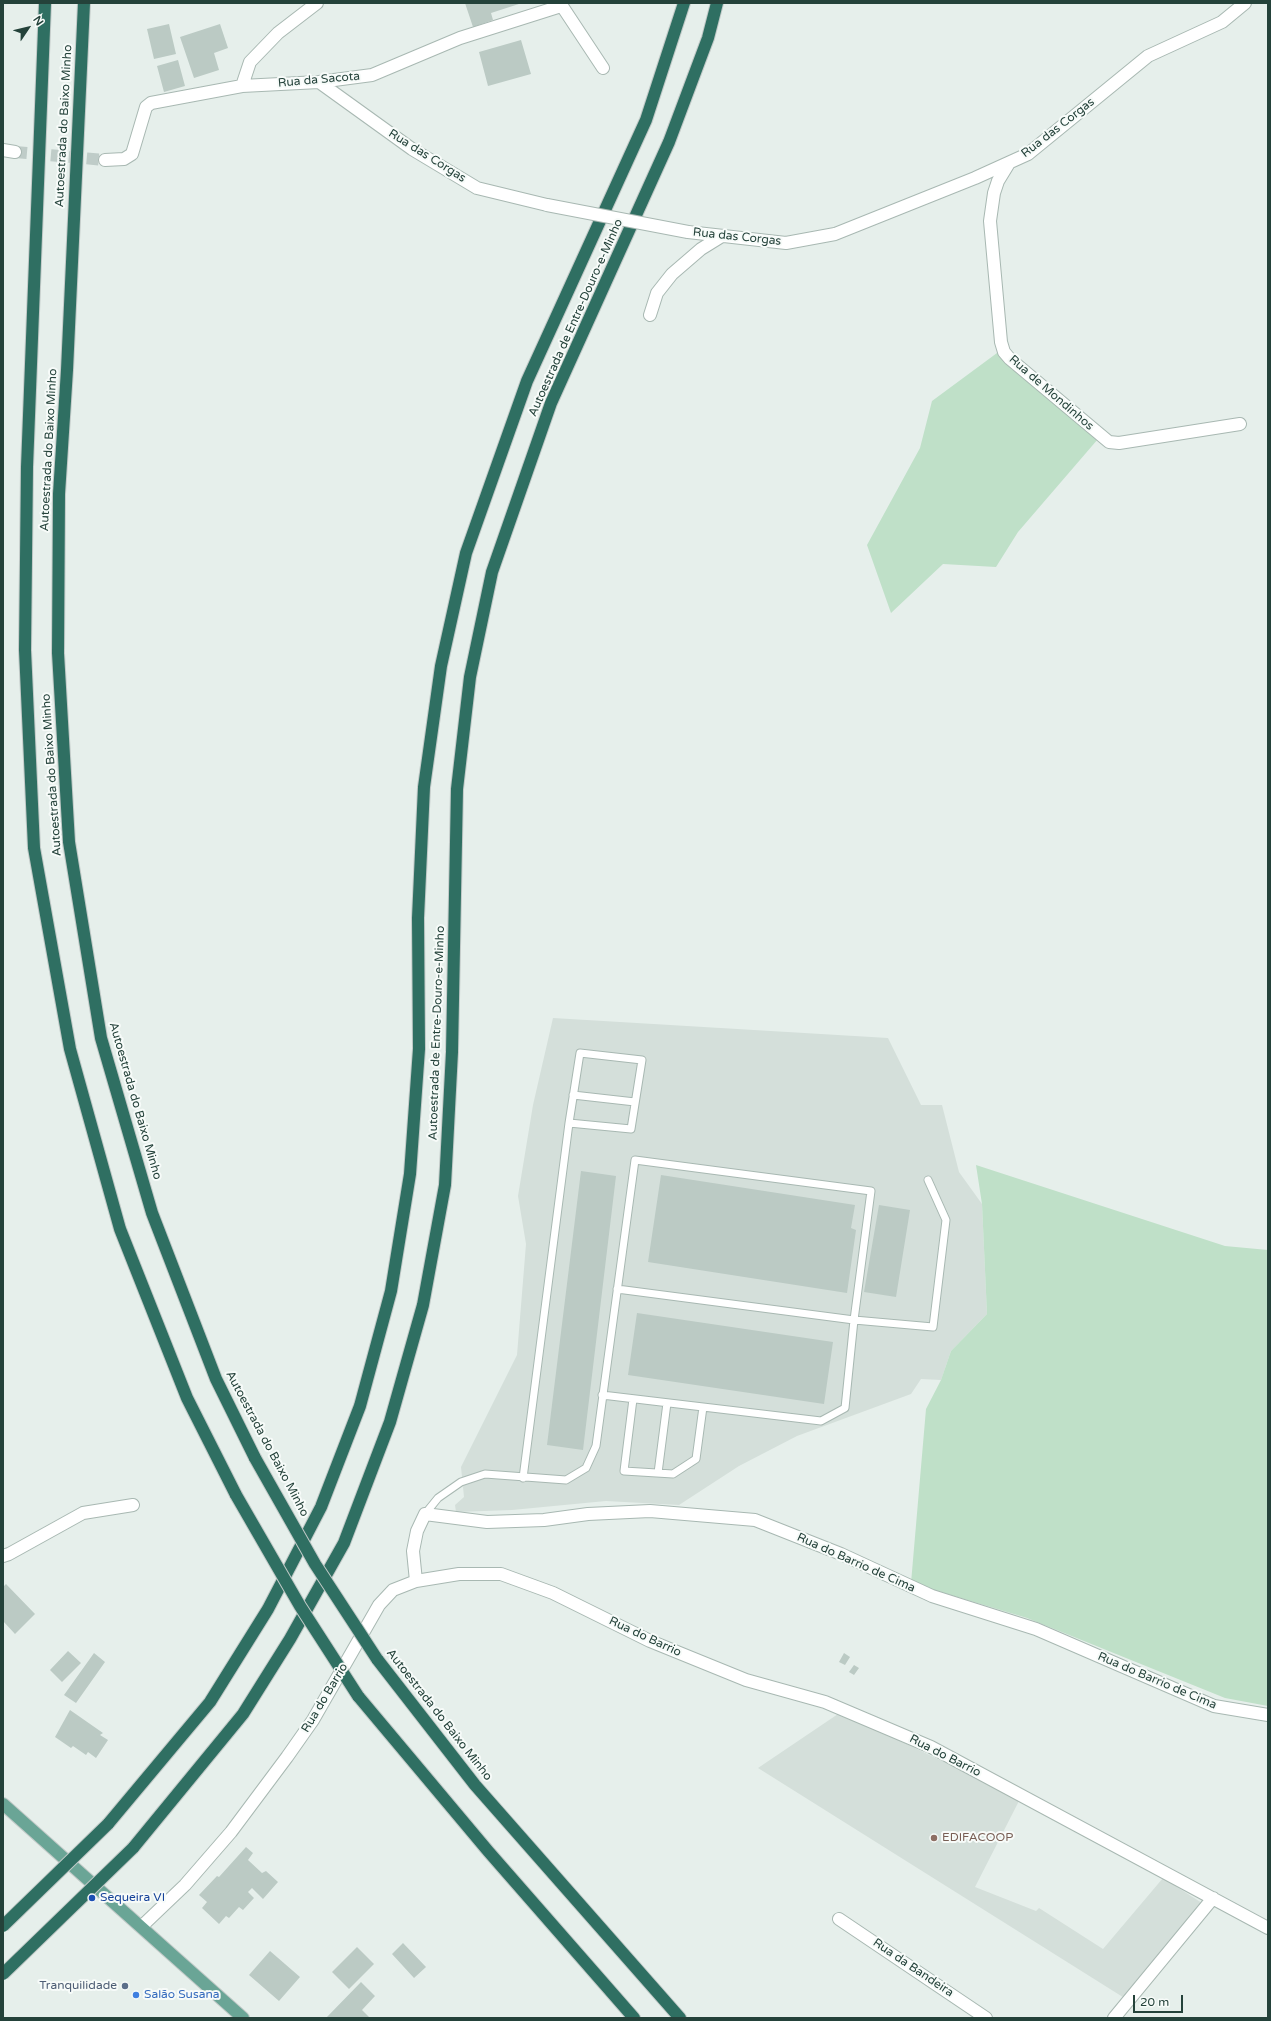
<!DOCTYPE html>
<meta charset="utf-8">
<style>
body{margin:0}
#map{position:relative;width:1271px;height:2021px;overflow:hidden;background:#e6efeb;font-family:"Varela Round",sans-serif}
canvas{display:block}
.frame{position:absolute;inset:0;border:4px solid #24423a;pointer-events:none}
.north{position:absolute;left:8px;top:8px;width:40px;height:40px;-webkit-text-stroke:3px #f7fbf9;paint-order:stroke;rotate:55deg;font-size:11px;font-weight:700;line-height:16px;text-align:center;color:#24423a}
.north::after{content:'';display:block;margin:auto;width:14px;height:18px;background:#24423a;clip-path:polygon(50% 0,100% 100%,50% 72%,0 100%)}
.scale{position:absolute;left:1133px;top:1995px;width:50px;height:18px;box-sizing:border-box;border:2px solid #24423a;border-top:0;padding-left:5px;font-size:12px;line-height:14px;white-space:nowrap;color:#24423a;-webkit-text-stroke:3px #f7fbf9;paint-order:stroke}
</style>
<div id="map">
<canvas width="1271" height="2021"></canvas>
<div class="frame"></div>
<div class="north">N</div>
<div class="scale">20 m</div>
</div>
<script>
const ctx = document.querySelector('canvas').getContext('2d');
ctx.lineJoin = 'round';
function fill(path, color) { ctx.fillStyle = color; ctx.fill(path, 'evenodd'); }
const toPath = rows => new Path2D(rows.map(r => 'M' + r).join(''));
function stroke(path, color, width, dash) { ctx.strokeStyle = color; ctx.lineWidth = width; ctx.lineCap = dash ? 'butt' : 'round'; ctx.setLineDash(dash || []); ctx.stroke(path); }
function drawText(font, color, halo, rows, align = 'center') {
  ctx.font = font + ' "Varela Round",sans-serif'; ctx.lineWidth = 4; ctx.setLineDash([]); ctx.textBaseline = 'middle'; ctx.strokeStyle = halo; ctx.fillStyle = color; for (const [text, x, y, turn = 0] of rows) {
    ctx.save(); ctx.translate(x, y); ctx.rotate((+turn || 0) * Math.PI / 180); ctx.textAlign = isNaN(turn) ? turn : align; if (halo) ctx.strokeText(text, 0, 0); ctx.fillText(text, 0, 0); ctx.restore();
  }
}
fill(toPath([
 [553,1018,888,1038,921,1105,942,1105,959,1172,982,1204,987,1314,951,1351,941,1380,921,1379,911,1394,797,1436,739,1466,679,1505,606,1501,512,1510,456,1512,455,1505,464,1497,461,1467,517,1355,526,1244,518,1196,533,1105],
 [841,1712,1020,1799,975,1887,1036,1911,1039,1908,1103,1949,1163,1878,1205,1905,1126,1999,758,1768]
]), '#d4dfda');
fill(toPath([
 [997,353,1098,439,1018,532,996,567,943,564,891,613,867,545,920,448,932,401],
 [976,1165,1225,1246,1268,1250,1268,1706,1225,1698,1027,1618,911,1583,926,1409,941,1380,951,1351,987,1314,982,1204]
]), '#bfe0c8');
fill(toPath([
 [465,3,522,3,491,13,493,20,473,27],
 [169,24,176,54,154,59,147,29],
 [220,24,228,48,214,53,219,70,194,78,180,37],
 [521,40,531,74,488,86,479,52],
 [178,60,185,86,164,92,157,66],
 [581,1171,616,1176,583,1450,547,1445],
 [661,1175,855,1205,851,1228,856,1230,847,1293,648,1262],
 [879,1205,910,1210,896,1297,864,1292],
 [637,1313,833,1342,824,1404,628,1375],
 [6,1584,35,1614,15,1634,3,1621,3,1587],
 [68,1651,81,1663,62,1682,50,1670],
 [94,1653,105,1662,76,1703,64,1695],
 [844,1653,850,1657,845,1665,839,1662],
 [854,1665,859,1668,854,1675,849,1672],
 [70,1710,103,1733,100,1735,108,1740,96,1758,88,1752,86,1755,73,1746,71,1748,55,1737],
 [246,1847,253,1853,248,1860,262,1873,266,1871,278,1882,263,1899,252,1888,248,1892,254,1898,243,1910,239,1907,229,1918,226,1916,219,1924,202,1908,207,1902,199,1895,217,1876,219,1877],
 [403,1943,426,1967,414,1978,392,1954],
 [357,1947,374,1964,349,1989,332,1972],
 [270,1951,300,1977,279,2001,249,1975],
 [361,1982,375,1996,362,2010,370,2018,326,2018]
]), '#bbcac4');
stroke(toPath([
 [15,152,105,160]
]), '#bfccc8', 12, [12, 6]);
const lane = toPath([
 [573,1095,635,1102],
 [602,1395,821,1421,845,1408,854,1320,617,1289],
 [633,1399,624,1471,673,1474,696,1459,703,1407],
 [658,1473,667,1403],
 [523,1478,569,1123,580,1053,642,1060,631,1129,569,1123],
 [425,1514,438,1498,461,1482,485,1474,566,1480,586,1468,596,1446,635,1160,871,1191,854,1320,933,1327,946,1220,928,1180]
]);
const street = toPath([
 [560,3,603,68],
 [319,82,412,149,477,188,547,205],
 [242,86,250,62,278,33,317,3],
 [3,150,15,152],
 [105,160,124,159,132,154,146,107,151,103,242,86,319,82,372,75,460,38,561,6],
 [1009,163,998,181,994,193,990,221,1001,342,1004,352,1010,359,1109,442,1119,443,1240,424],
 [688,232,786,243,835,234,975,178,1028,154,1148,56,1222,22,1245,3],
 [650,315,657,293,672,274,701,249,722,236],
 [3,1556,9,1554,83,1513,133,1505],
 [416,1581,413,1551,417,1531,425,1514,487,1522,544,1520,588,1514,650,1511,755,1520,841,1554,932,1596,1036,1629,1214,1706,1268,1715],
 [839,1919,986,2018],
 [142,1926,185,1885,231,1832,287,1757,313,1720,379,1605,393,1590,416,1581,459,1574,501,1574,553,1593,650,1641,746,1680,825,1702,931,1747,1268,1928],
 [1114,2018,1213,1898]
]);
const primary = toPath([
 [3,1804,243,2018]
]);
const highway = toPath([
 [45,3,27,467,25,650,34,848,70,1049,120,1229,187,1398,236,1495],
 [84,3,67,370,59,494,58,653,69,842,101,1038,152,1213,216,1379,255,1458],
 [377,1659,475,1785,680,2018],
 [358,1696,488,1851,634,2018],
 [108,1824,210,1702,268,1609,321,1507,360,1406,391,1291,410,1174,419,1049,418,918,424,787,441,666,466,553,527,381,646,120,684,3],
 [133,1848,243,1714,290,1639,344,1543,390,1422,423,1305,445,1185,452,1052,457,789,470,677,492,572,551,403,669,142,708,38,717,3]
]);
stroke(lane, '#a8b8b2', 9);
stroke(street, '#a8b8b2', 14);
stroke(primary, '#c2cac8', 14);
stroke(highway, '#c2cac8', 14);
stroke(lane, '#fff', 7);
stroke(street, '#fff', 12);
stroke(primary, '#6aa596', 12);
stroke(highway, '#2f6f62', 12);
const streetBridge = toPath([
 [547,205,688,232]
]);
const highwayBridge = toPath([
 [255,1458,315,1564,377,1659],
 [236,1495,300,1606,358,1696],
 [3,1926,108,1824],
 [3,1974,133,1848]
]);
stroke(streetBridge, '#a8b8b2', 14, []);
stroke(highwayBridge, '#c2cac8', 14, []);
stroke(streetBridge, '#fff', 12);
stroke(highwayBridge, '#2f6f62', 12);
for (const [x, y, r, color] of [
 [934,1838,4,"#8d6e63"],
 [92,1898,4,"#1a4fb4"],
 [125,1986,4,"#5c6f8a"],
 [136,1995,4,"#3f7fe0"]
]) { const dot = new Path2D(); dot.arc(x, y, r, 0, 2 * Math.PI); ctx.fillStyle = color; ctx.fill(dot); stroke(dot, '#f7fbf9', 1.5); }
drawText('12px', '#24423a', '#f7fbf9', [
 ["Rua da Sacota",319,80,-5],
 ["Autoestrada do Baixo Minho",64,126,-87],
 ["Rua das Corgas",1058,128,-38],
 ["Rua das Corgas",427,156,32],
 ["Rua das Corgas",737,237,6],
 ["Autoestrada de Entre-Douro-e-Minho",576,318,-66],
 ["Rua de Mondinhos",1051,393,41],
 ["Autoestrada do Baixo Minho",49,450,-87],
 ["Autoestrada do Baixo Minho",52,775,-94],
 ["Autoestrada de Entre-Douro-e-Minho",437,1033,-88],
 ["Autoestrada do Baixo Minho",135,1101,74],
 ["Autoestrada do Baixo Minho",267,1444,62],
 ["Rua do Barrio de Cima",856,1563,24],
 ["Rua do Barrio",645,1637,25],
 ["Rua do Barrio de Cima",1157,1681,23],
 ["Rua do Barrio",325,1698,-59],
 ["Autoestrada do Baixo Minho",439,1715,52],
 ["Rua do Barrio",945,1756,27],
 ["Rua da Bandeira",913,1968,34]
]);
drawText('12px', '#785e54', '#f7fbf9', [
 ["EDIFACOOP",942,1838]
], 'left');
drawText('12px', '#164399', '#f7fbf9', [
 ["Sequeira VI",100,1898]
], 'left');
drawText('12px', '#4e5e75', '#f7fbf9', [
 ["Tranquilidade",117,1986]
], 'right');
drawText('12px', '#366cbe', '#f7fbf9', [
 ["Salão Susana",144,1995]
], 'left');
</script>
